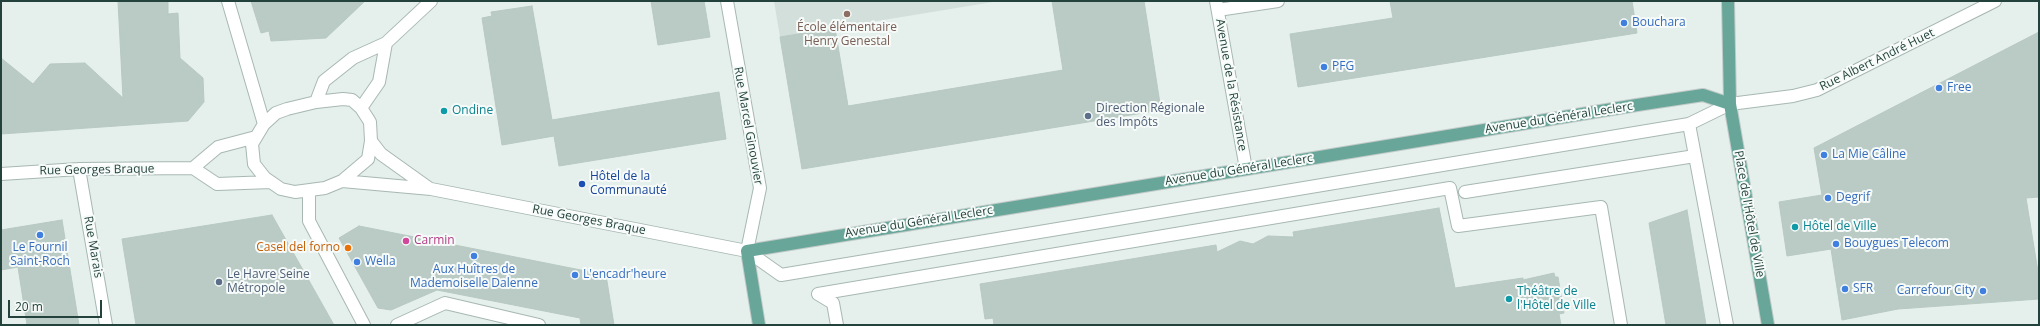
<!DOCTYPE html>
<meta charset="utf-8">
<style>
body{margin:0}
#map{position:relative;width:2040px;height:326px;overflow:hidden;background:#e5efeb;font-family:"Open Sans",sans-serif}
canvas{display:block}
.frame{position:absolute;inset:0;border:2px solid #23423b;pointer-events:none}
.scale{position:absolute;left:8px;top:300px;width:94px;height:18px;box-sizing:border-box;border:2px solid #23423b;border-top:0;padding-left:5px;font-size:12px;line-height:14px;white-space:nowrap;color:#23423b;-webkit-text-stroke:3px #f6fbf9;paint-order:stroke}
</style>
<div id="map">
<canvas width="2040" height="326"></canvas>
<div class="frame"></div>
<div class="scale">20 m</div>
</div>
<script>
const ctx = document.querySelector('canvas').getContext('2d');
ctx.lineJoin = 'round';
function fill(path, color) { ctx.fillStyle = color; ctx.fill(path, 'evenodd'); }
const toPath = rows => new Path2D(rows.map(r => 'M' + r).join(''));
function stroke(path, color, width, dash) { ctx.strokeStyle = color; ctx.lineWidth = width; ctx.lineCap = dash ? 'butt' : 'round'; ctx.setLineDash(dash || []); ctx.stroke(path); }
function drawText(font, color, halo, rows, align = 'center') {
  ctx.font = font + ' "Open Sans",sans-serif'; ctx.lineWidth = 4; ctx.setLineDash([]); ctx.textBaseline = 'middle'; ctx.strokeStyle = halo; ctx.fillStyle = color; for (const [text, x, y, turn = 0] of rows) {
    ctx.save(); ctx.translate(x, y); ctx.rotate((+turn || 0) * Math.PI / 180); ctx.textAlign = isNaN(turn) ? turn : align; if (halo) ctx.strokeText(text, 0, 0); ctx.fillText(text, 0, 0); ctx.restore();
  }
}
fill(toPath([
 [774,1,999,1,780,37]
]), '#d3dfda');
const building = toPath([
 [118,1,168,1,168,14,178,13,180,58,203,78,204,102,188,121,1,134,1,58,33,84,50,64,85,63,123,98,118,1],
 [251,1,365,1,326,38,271,41,269,31,261,33,251,1],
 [651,1,704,1,710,37,658,45,651,1],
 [1052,1,1144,1,1161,110,802,169,780,37,835,28,848,106,1063,70,1052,1],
 [1390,1,1632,1,1637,33,1298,87,1290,34,1393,18,1390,1],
 [532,6,552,120,719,92,726,139,559,166,554,136,502,145,482,18,492,16,491,12,532,6],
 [2039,32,2039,197,2026,198,2039,278,2039,299,1898,309,1842,320,1831,249,1787,256,1779,202,1822,195,1814,148,2039,32],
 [1439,208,1455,288,1523,278,1523,280,1554,273,1555,277,1558,277,1564,313,1559,314,1561,325,994,325,993,318,985,319,980,284,1216,245,1217,252,1240,241,1253,244,1268,236,1294,237,1293,232,1439,208],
 [1687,210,1706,325,1666,325,1649,223,1687,210],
 [272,215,334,325,136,325,122,239,272,215],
 [62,220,79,325,27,325,18,267,1,270,1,230,62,220],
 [359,226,606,275,614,325,581,325,580,318,437,290,391,310,378,308,339,238,359,226]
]);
fill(building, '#bacac4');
stroke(building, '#b7c9c2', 1);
const minor = toPath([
 [228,1,264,124],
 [727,1,760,188,747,251],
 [1216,1,1246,169],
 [1218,10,1278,1],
 [343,99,352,100,361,108,370,122,371,141,368,159,342,181,325,188,295,192,281,189,265,178,254,164,252,144,264,124,276,113,287,109,316,102,343,99],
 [316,102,324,81,353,58,386,43,431,1],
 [361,108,379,82,386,43],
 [1689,124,1727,325],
 [371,141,381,154,430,189],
 [193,168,218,147,256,137],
 [79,169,106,325],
 [1,174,79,169,193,168,217,184,271,182],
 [342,181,431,189,747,251,781,275,1689,124,1730,104,1793,96,1817,90,1995,1],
 [309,191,309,221,364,325],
 [1465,192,1695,156],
 [818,294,1450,188,1458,226,1601,207,1621,325],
 [818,294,833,303,837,325],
 [397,325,445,303,539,325]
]);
const major = toPath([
 [1728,1,1730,104,1768,325],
 [759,325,747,251,1637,105,1703,95,1730,104]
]);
stroke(minor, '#a7b8b3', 14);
stroke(major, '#c1cac8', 14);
stroke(minor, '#fff', 12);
stroke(major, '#68a699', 12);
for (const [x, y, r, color] of [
 [847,14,4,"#8d6e63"],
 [1624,23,4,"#3f7fe0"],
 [1324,67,4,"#3f7fe0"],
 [1939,88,4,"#3f7fe0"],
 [444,111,4,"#0f9aa8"],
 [1088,116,4,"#5c6f8a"],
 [1824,155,4,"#3f7fe0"],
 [582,184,4,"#1a4fb4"],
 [1828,198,4,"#3f7fe0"],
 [1795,227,4,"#0f9aa8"],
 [40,235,4,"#3f7fe0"],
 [406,241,4,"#d1479c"],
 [1836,244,4,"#3f7fe0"],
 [348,248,4,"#e8710a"],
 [474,256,4,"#3f7fe0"],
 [357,262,4,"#3f7fe0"],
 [575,275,4,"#3f7fe0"],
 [219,282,4,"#5c6f8a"],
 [1845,289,4,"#3f7fe0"],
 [1983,291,4,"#3f7fe0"],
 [1509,299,4,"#0f9aa8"]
]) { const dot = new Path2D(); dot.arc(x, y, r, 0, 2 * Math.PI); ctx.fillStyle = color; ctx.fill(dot); stroke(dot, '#f6fbf9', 1.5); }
drawText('12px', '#366cbe', '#f6fbf9', [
 ["Bouchara",1632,23],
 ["PFG",1332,67],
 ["Free",1947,88],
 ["La Mie Câline",1832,155],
 ["Degrif",1836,198],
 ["Bouygues Telecom",1844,244],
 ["Le Fournil",40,248,"center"],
 ["Saint-Roch",40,262,"center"],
 ["Wella",365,262],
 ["Aux Huîtres de",474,270,"center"],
 ["Mademoiselle Dalenne",474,284,"center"],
 ["L'encadr'heure",583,275],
 ["SFR",1853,289],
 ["Carrefour City",1975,291,"right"]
], 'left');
drawText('12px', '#785e54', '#f6fbf9', [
 ["École élémentaire",847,28],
 ["Henry Genestal",847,42]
]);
drawText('12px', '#23423b', '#f6fbf9', [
 ["Rue Albert André Huet",1877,60,-26],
 ["Avenue de la Résistance",1231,85,80],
 ["Avenue du Général Leclerc",1559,118,-9],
 ["Rue Marcel Ginouvier",748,126,80],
 ["Rue Georges Braque",97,170,-1],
 ["Avenue du Général Leclerc",1239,170,-9],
 ["Place de l'Hôtel de Ville",1749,214,80],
 ["Rue Georges Braque",589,220,11],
 ["Avenue du Général Leclerc",919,222,-9],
 ["Rue Marais",93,247,80]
]);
drawText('12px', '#4e5e75', '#f6fbf9', [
 ["Direction Régionale",1096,109],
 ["des Impôts",1096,123],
 ["Le Havre Seine",227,275],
 ["Métropole",227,289]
], 'left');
drawText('12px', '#0d838f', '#f6fbf9', [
 ["Ondine",452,111],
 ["Hôtel de Ville",1803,227],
 ["Théâtre de",1517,292],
 ["l'Hôtel de Ville",1517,306]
], 'left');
drawText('12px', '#164399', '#f6fbf9', [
 ["Hôtel de la",590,177],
 ["Communauté",590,191]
], 'left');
drawText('12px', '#b23c85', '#f6fbf9', [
 ["Carmin",414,241]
], 'left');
drawText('12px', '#c56008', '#f6fbf9', [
 ["Casel del forno",340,248]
], 'right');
</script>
